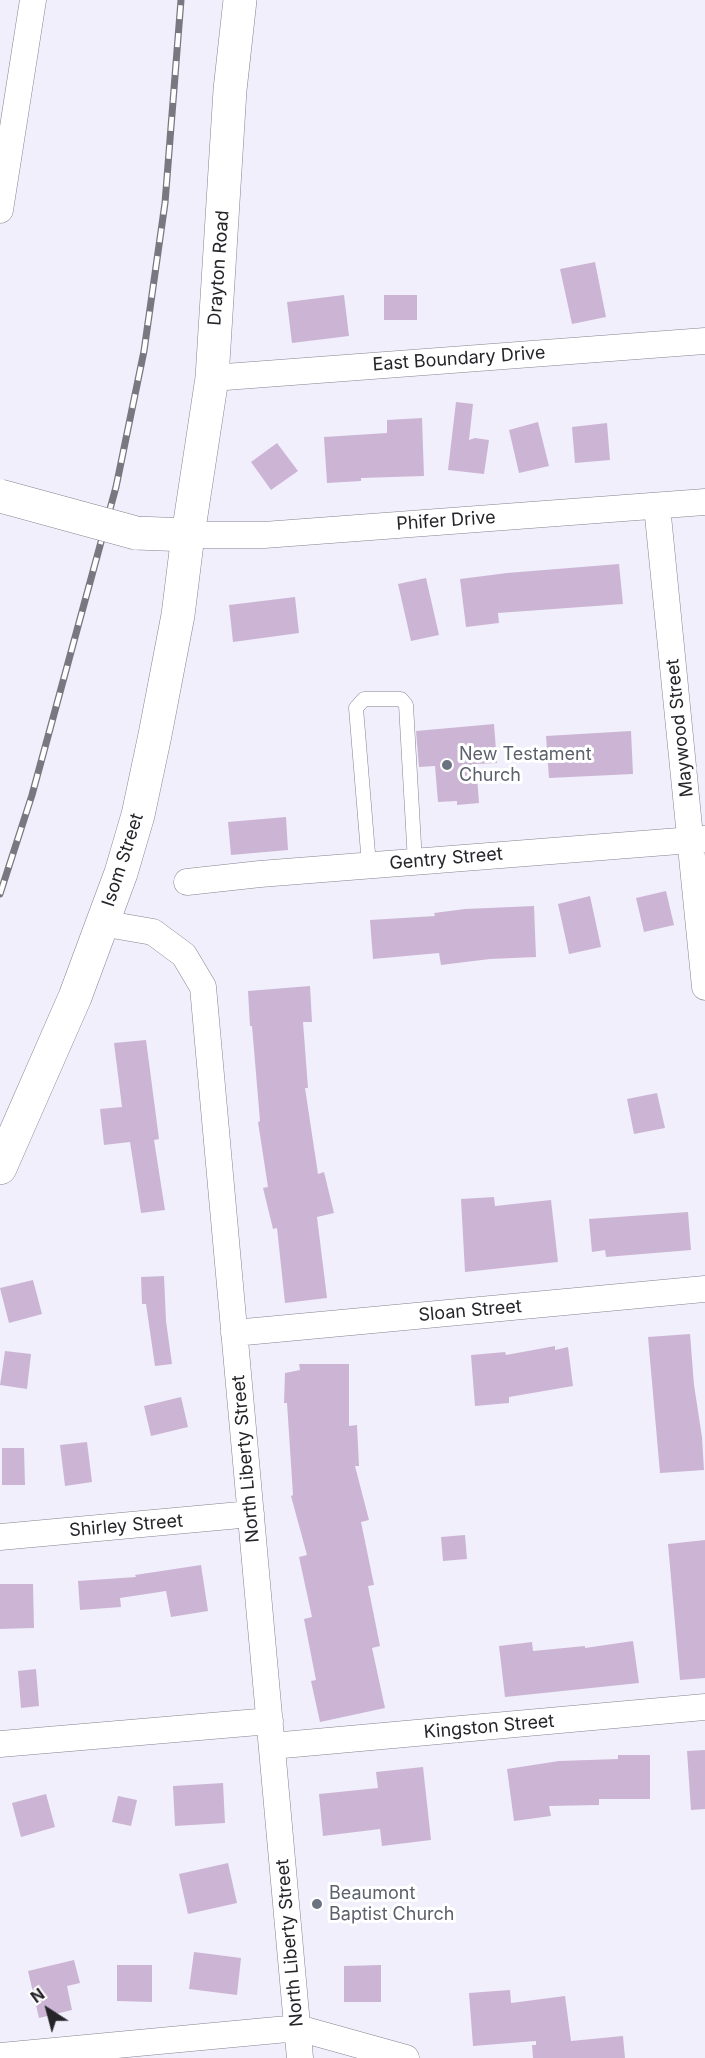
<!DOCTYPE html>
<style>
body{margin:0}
#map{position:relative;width:705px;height:2058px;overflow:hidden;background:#f1effc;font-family:Inter,sans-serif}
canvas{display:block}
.north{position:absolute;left:18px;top:1980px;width:60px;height:60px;-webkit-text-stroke:4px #fff;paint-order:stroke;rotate:324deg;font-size:16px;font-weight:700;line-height:24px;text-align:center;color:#252429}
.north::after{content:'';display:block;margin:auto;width:21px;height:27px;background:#252429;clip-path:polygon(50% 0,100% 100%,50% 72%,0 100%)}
</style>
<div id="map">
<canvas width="705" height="2058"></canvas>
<div class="north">N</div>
</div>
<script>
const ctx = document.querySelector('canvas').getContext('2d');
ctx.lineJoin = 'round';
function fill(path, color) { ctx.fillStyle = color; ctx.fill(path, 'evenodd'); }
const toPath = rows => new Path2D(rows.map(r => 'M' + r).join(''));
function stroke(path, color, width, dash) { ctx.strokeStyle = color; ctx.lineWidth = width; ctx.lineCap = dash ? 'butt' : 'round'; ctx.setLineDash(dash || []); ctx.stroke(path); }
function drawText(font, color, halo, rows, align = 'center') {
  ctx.font = font + ' Inter,sans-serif'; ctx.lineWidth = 6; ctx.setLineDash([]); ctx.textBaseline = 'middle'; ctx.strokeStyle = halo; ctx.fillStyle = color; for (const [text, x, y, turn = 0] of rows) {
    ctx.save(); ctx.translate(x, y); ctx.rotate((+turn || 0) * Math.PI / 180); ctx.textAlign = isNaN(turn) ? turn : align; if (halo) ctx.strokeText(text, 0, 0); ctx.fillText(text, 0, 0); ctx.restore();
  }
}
fill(toPath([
 [595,262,606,317,572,324,560,269],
 [344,295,349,336,292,343,287,302],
 [384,295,417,295,417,320,384,320],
 [456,402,473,404,469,440,475,438,489,440,484,474,448,470],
 [422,418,424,476,361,478,361,481,327,483,324,437,387,433,387,420],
 [538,422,549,466,519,473,509,430],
 [607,423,610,460,575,463,572,427],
 [277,443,298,471,271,490,251,462],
 [619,564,623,604,498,613,499,623,466,627,460,579,507,573],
 [426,578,439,635,411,641,398,584],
 [295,597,299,633,233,642,229,605],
 [494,724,497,763,476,764,479,803,457,805,457,801,438,802,435,766,419,767,416,731],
 [631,731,633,774,549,778,546,736],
 [286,817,288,850,231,855,228,822],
 [666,891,674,925,644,932,636,898],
 [590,896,601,947,569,954,558,904],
 [534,906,536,957,490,959,441,965,439,953,373,959,370,920,435,916,434,913,465,909],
 [310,986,312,1022,303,1022,308,1088,305,1088,318,1174,324,1172,334,1213,317,1217,327,1298,285,1303,277,1228,273,1229,263,1188,268,1187,258,1122,260,1121,252,1026,250,1026,248,991],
 [146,1040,159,1139,154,1140,165,1210,141,1213,130,1142,104,1145,100,1109,122,1107,114,1043],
 [657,1093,665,1128,634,1134,627,1099],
 [494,1197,495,1206,551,1200,558,1262,465,1272,461,1199],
 [688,1212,691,1250,606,1257,605,1250,592,1252,589,1219],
 [164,1276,166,1321,172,1364,155,1366,146,1304,142,1304,141,1277],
 [33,1280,42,1314,9,1323,0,1288],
 [690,1334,694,1385,702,1437,704,1470,660,1473,648,1337],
 [555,1346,555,1350,568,1347,573,1386,509,1397,509,1403,475,1406,471,1355,505,1352,506,1355],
 [5,1351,31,1354,27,1389,0,1385],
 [299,1364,349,1364,349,1426,357,1425,359,1466,355,1466,369,1520,361,1522,374,1585,368,1586,380,1646,372,1648,385,1708,320,1722,311,1681,316,1680,304,1619,312,1617,299,1557,307,1555,291,1496,293,1495,287,1403,284,1403,285,1373,300,1370],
 [181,1397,188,1427,151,1436,144,1406],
 [87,1442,92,1482,65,1486,60,1445],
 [2,1448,24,1448,25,1485,2,1485],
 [465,1535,467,1559,443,1561,441,1537],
 [705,1540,705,1678,680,1680,668,1544],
 [201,1565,208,1611,171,1617,166,1591,120,1598,121,1607,80,1610,78,1581,136,1577,135,1575],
 [0,1584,33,1584,34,1628,0,1629],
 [633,1641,639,1683,505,1697,499,1646,532,1642,533,1651,585,1646,585,1648],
 [36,1669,39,1706,21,1708,18,1671],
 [705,1750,705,1809,691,1810,687,1751],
 [618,1755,650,1755,650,1799,599,1799,599,1805,549,1806,551,1816,514,1821,507,1769,559,1761,618,1759],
 [423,1767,431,1840,382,1846,380,1829,323,1836,319,1794,378,1788,376,1772],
 [223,1783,225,1823,175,1826,173,1786],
 [46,1794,55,1827,21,1837,12,1803],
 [118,1796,137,1800,131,1826,112,1822],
 [228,1863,237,1903,188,1914,179,1874],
 [194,1952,241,1958,237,1995,189,1989],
 [74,1960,80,1983,67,1986,72,2010,39,2018,28,1971],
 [117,1965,152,1965,152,2002,117,2001],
 [381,1965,381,2002,344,2002,344,1966],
 [510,1990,511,2003,565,1996,571,2041,623,2036,625,2058,533,2058,532,2045,536,2045,536,2041,473,2046,469,1993]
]), '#ccb5d4');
const service = toPath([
 [369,865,356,708,364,699,401,699,406,705,415,862]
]);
const minor = toPath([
 [0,210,33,0],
 [212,378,705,341],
 [657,506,705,987],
 [188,535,264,535,705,502],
 [187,882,260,874,705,839],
 [101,923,153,932,184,955,203,987,300,2058],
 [234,1333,705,1289],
 [0,1537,251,1514],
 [0,1744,270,1721],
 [272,1746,705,1707],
 [0,2056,298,2028,406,2058]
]);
const tertiary = toPath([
 [136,533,188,535]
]);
const secondary = toPath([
 [0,1168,75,997,121,873,138,815,155,735,178,615,188,535,212,378,230,90,240,0]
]);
stroke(service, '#85838f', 15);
stroke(minor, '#85838f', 27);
stroke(tertiary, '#85838f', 34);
stroke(secondary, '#85838f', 34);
stroke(service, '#fff', 14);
stroke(minor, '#fff', 26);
stroke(tertiary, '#fff', 33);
stroke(secondary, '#fff', 33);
const rail = toPath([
 [0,894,32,795,116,487,144,351,165,203,181,0]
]);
stroke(rail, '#797880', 7);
stroke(rail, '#fff', 4.5, [14]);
const tertiaryBridge = toPath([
 [0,496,136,533]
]);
stroke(tertiaryBridge, '#85838f', 34, []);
stroke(tertiaryBridge, '#fff', 33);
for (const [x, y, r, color] of [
 [447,765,6,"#6b7280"],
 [317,1904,6,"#6b7280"]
]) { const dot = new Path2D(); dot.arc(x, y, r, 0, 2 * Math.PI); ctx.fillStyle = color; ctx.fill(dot); stroke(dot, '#fff', 2); }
drawText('18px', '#252429', '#fff', [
 ["Drayton Road",219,268,-86],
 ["East Boundary Drive",459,359,-4],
 ["Phifer Drive",446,521,-4],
 ["Maywood Street",680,728,-96],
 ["Gentry Street",446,859,-5],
 ["Isom Street",123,860,-72],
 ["Sloan Street",470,1311,-5],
 ["North Liberty Street",246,1459,-95],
 ["Shirley Street",126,1526,-5],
 ["Kingston Street",489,1727,-5],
 ["North Liberty Street",290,1943,-95]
]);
drawText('18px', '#5b616d', '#fff', [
 ["New Testament",459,755],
 ["Church",459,776],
 ["Beaumont",329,1894],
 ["Baptist Church",329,1915]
], 'left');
</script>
